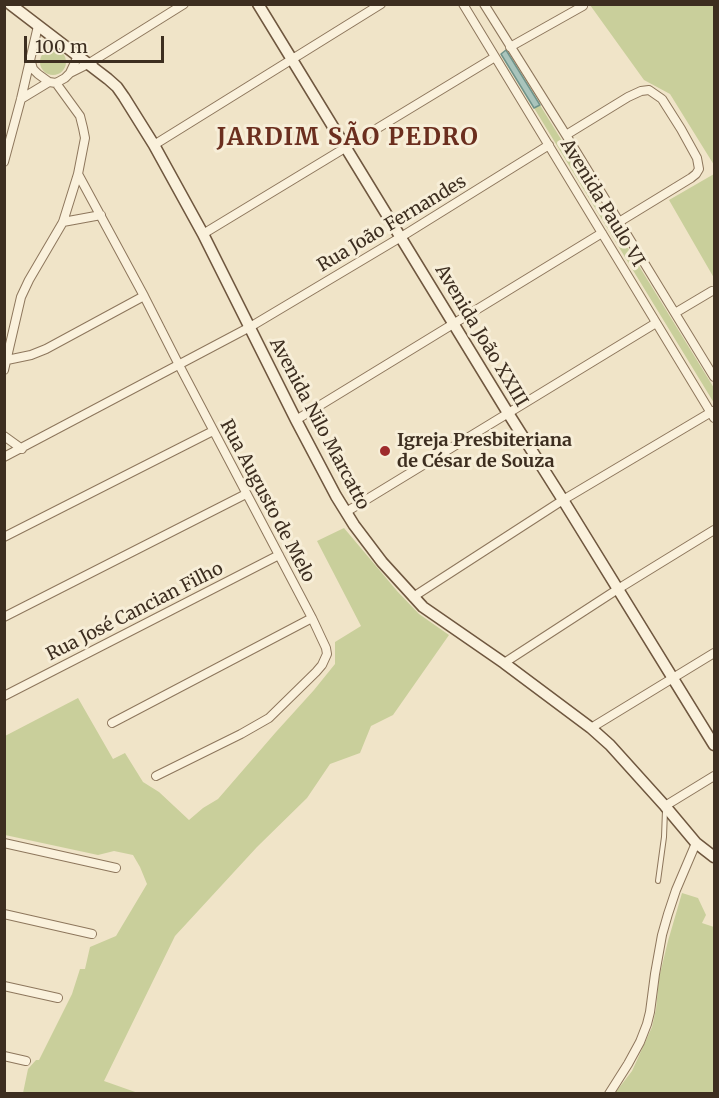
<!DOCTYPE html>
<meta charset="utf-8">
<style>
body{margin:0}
#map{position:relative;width:719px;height:1098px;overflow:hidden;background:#f0e4c8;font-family:Merriweather,serif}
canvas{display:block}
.frame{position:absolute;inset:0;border:6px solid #3d2e20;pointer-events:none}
.scale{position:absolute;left:24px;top:36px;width:140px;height:27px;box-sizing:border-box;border:3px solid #3d2e20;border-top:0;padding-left:8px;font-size:18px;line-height:21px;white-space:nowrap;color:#3d2e20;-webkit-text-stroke:4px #f7eed8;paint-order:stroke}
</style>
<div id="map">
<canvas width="719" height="1098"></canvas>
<div class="frame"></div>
<div class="scale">100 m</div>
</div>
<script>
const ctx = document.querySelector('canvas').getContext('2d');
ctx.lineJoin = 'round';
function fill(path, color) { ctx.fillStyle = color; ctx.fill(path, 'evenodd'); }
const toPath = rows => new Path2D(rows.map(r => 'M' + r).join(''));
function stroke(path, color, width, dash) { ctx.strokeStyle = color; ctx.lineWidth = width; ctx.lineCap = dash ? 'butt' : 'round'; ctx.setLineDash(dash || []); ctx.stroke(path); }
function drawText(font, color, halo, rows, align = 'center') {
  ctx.font = font + ' Merriweather,serif'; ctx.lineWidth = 6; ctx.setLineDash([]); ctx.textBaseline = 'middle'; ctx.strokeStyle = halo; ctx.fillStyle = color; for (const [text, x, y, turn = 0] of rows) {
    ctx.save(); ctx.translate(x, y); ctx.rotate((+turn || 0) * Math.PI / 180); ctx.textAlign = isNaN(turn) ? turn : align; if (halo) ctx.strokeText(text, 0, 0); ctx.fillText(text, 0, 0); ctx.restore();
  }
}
fill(toPath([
 [590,5,714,5,714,165,670,94,644,80],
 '40 62a13 13 0 1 1 26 0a13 13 0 1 1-26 0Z',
 [540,105,714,388,714,403,534,108],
 [714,174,714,278,669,200],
 [344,528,397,591,419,614,449,635,393,715,371,726,360,753,330,764,307,798,257,847,175,936,104,1081,138,1093,23,1093,28,1069,36,1060,39,1060,72,994,80,969,85,969,90,947,116,936,147,884,140,867,133,855,114,851,98,855,5,835,5,736,78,698,113,759,125,753,143,782,159,792,189,820,203,808,218,799,276,732,314,690,335,664,335,642,361,626,317,541],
 [682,893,698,898,706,915,702,923,714,927,714,1093,615,1093,632,1071,652,1027,656,1009,659,978,668,941]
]), '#c9cf9b');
const water = toPath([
 [506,50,540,105,534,108,501,54,506,50]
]);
fill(water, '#a9c4bc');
stroke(water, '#6f938a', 1.5);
const lane = toPath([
 [658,881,664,837,665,810]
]);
const street = toPath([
 [463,4,714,418],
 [484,4,566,135,714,377],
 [510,47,583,6],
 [31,62,33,69,38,74,49,82],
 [70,73,88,64,184,4],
 [21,99,49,82,56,83,65,78,70,73,78,56],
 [566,135,628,97,641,91,649,90,662,99,681,129,697,158,699,169,696,174,691,178,619,222],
 [154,145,381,4],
 [4,162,21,99,38,26],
 [78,174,144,296,179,365,312,618,326,648,327,654,322,665,316,672,269,718,241,734,156,776],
 [63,222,101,215],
 [203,234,495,57],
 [675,313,712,291],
 [7,360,31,355,46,349,144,296],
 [4,370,21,297,29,280,63,222,78,174,85,138,83,128,80,116,56,83],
 [296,420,602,233],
 [4,436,22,449],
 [4,457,250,327,401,237,549,145],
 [346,512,656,323],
 [4,537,213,431],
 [413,597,563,500,713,411],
 [4,617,246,494],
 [504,663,618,589,714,530],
 [4,696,279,555],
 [112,723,312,618],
 [591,728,714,653],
 [665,806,714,776],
 [4,843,116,868],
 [4,914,92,934],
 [4,986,58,998],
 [4,1056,26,1061],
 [609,1094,628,1064,640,1042,647,1024,650,1012,655,974,662,935,668,914,676,890,696,843]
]);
const secondary = toPath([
 [10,4,108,79,117,87,124,97,154,145,203,234,296,420,336,496,354,525,382,562,423,607,504,663,591,728,610,745,665,806,696,843,714,857],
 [258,4,508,413,563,500,714,745]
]);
stroke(lane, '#8d765c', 6);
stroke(street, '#8d765c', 10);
stroke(secondary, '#6f573f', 13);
stroke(lane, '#faf1dc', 4);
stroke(street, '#faf1dc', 8);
stroke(secondary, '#faf1dc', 10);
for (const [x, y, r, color] of [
 [385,451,6,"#9e2a2b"]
]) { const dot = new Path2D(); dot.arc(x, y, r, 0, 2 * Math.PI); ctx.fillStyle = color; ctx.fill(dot); stroke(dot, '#f7eed8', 2); }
drawText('18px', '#3d2e20', '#f7eed8', [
 ["Avenida Paulo VI",602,203,59],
 ["Rua João Fernandes",392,224,-31],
 ["Avenida João XXIII",481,336,59],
 ["Avenida Nilo Marcatto",319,424,62],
 ["Rua Augusto de Melo",267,501,62],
 ["Rua José Cancian Filho",135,612,-27]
]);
drawText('bold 18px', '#3d2e20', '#f7eed8', [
 ["Igreja Presbiteriana",397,441],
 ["de César de Souza",397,462]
], 'left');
ctx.letterSpacing = '1.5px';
drawText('bold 24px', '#6b2e1e', '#f7eed8', [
 ["JARDIM SÃO PEDRO",348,138]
]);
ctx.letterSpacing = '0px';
</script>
